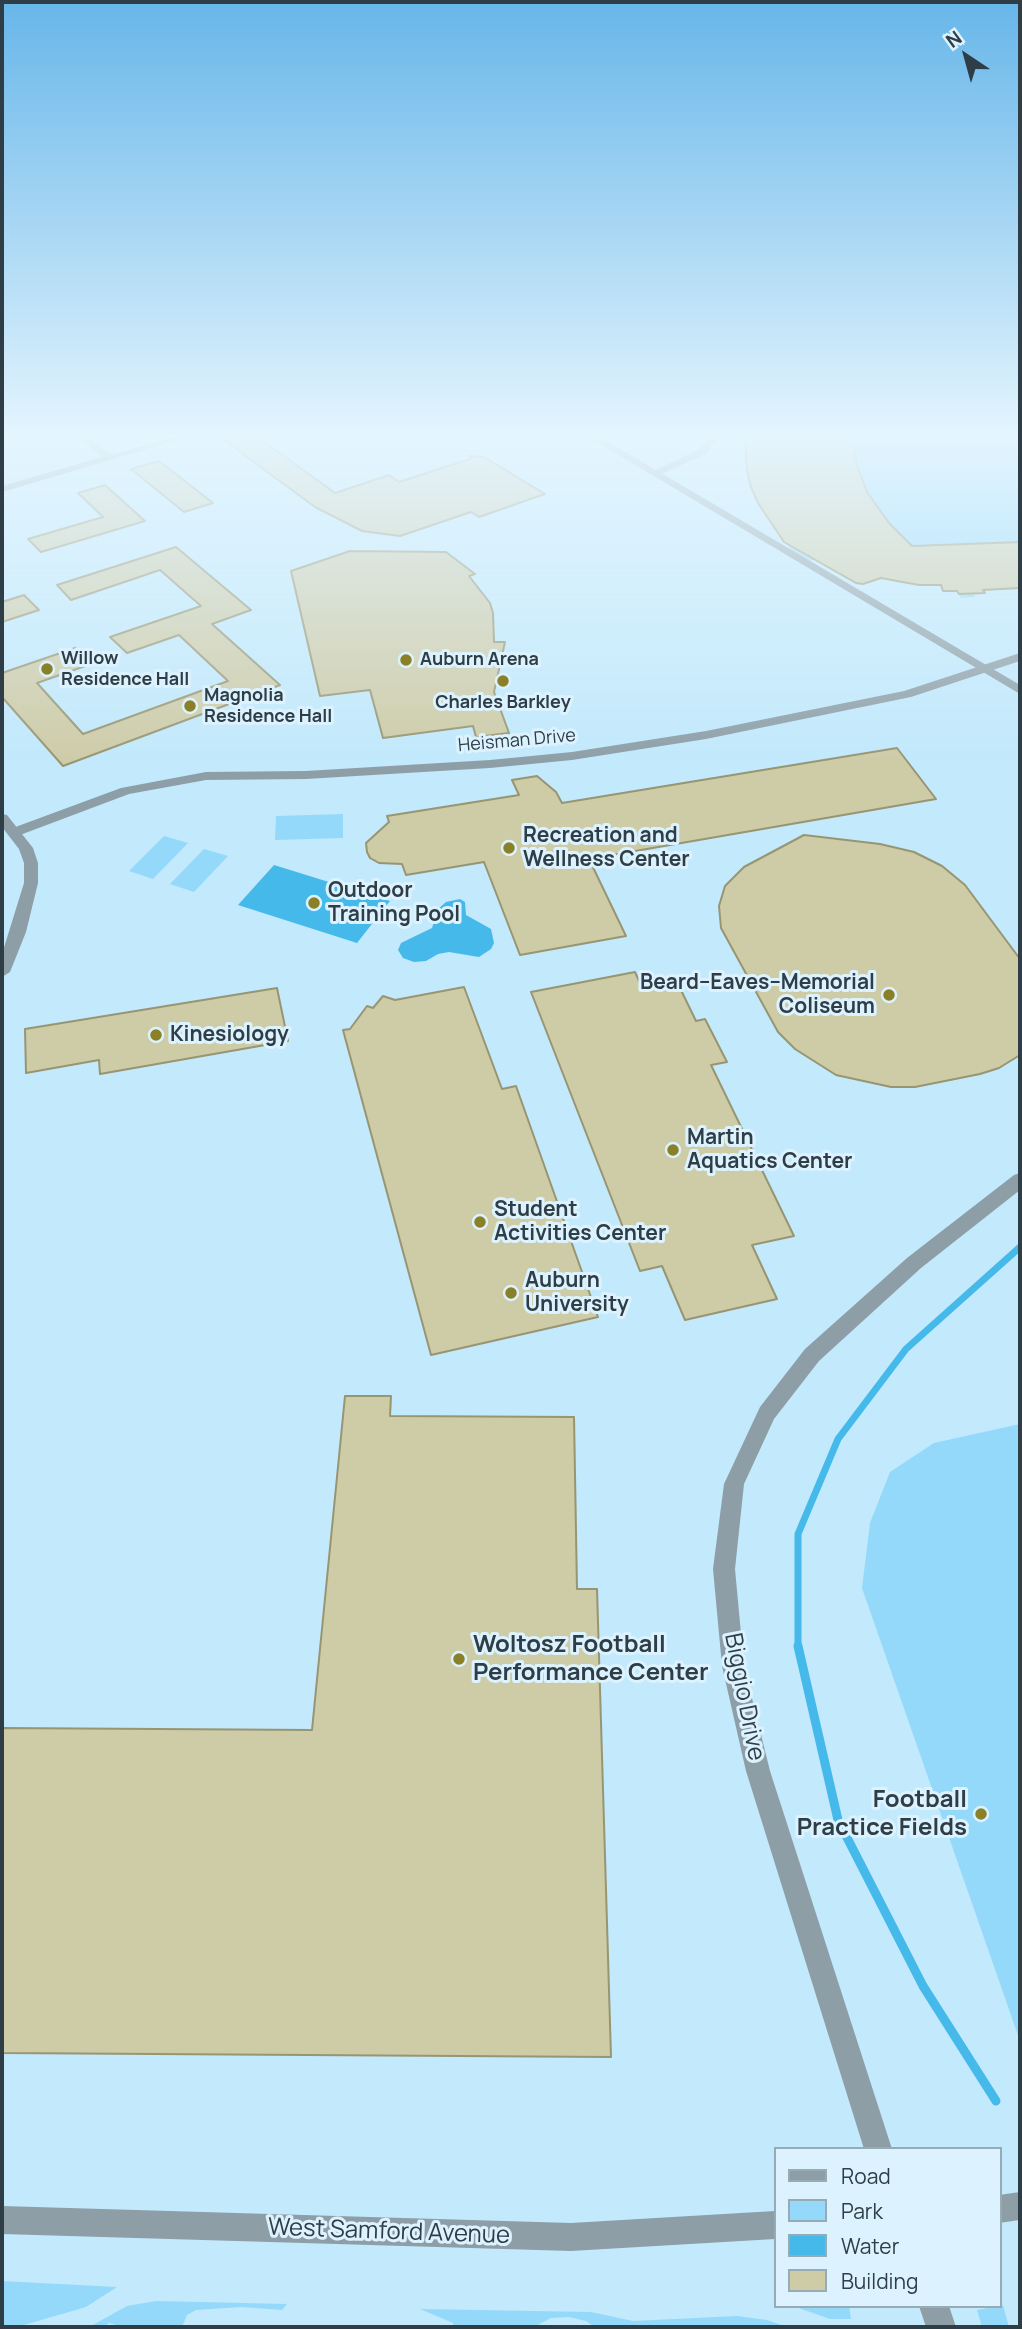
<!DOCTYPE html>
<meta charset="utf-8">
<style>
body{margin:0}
#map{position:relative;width:1022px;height:2329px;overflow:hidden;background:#c2e9fc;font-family:Manrope,sans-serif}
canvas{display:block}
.frame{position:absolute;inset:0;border:4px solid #2f3e46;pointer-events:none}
.legend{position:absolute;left:774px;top:2147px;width:228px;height:161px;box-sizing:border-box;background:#dcf3ff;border:2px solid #97abb5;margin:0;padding:9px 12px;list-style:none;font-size:21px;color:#2f3e46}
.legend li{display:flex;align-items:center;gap:14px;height:35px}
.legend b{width:35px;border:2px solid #97abb5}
.north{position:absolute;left:931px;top:21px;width:70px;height:70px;-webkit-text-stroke:5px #dcf3ff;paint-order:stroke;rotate:324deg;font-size:19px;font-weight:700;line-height:28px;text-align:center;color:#2f3e46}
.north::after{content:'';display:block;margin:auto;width:24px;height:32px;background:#2f3e46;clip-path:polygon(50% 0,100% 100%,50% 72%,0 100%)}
</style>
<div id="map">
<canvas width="1022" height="2329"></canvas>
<div class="frame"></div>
<ul class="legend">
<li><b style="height:9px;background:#8e9ea6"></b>Road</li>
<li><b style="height:19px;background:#95d9fa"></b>Park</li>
<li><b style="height:19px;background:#45baea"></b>Water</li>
<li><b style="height:19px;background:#cecba7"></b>Building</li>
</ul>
<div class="north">N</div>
</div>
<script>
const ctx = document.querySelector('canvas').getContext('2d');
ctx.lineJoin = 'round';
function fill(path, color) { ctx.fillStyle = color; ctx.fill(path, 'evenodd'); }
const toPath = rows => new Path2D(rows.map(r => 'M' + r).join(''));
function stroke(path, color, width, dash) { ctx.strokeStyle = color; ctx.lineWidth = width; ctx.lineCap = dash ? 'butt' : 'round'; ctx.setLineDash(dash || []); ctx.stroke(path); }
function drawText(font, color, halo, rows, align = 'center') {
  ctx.font = font + ' Manrope,sans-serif'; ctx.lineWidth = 6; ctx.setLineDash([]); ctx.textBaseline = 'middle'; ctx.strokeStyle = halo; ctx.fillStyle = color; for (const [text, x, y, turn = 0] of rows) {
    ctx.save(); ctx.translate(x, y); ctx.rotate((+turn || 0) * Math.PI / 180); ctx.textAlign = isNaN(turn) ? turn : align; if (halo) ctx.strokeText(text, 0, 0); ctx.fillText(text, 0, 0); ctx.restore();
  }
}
fill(toPath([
 [745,438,1020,438,1020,588,984,590,985,593,973,591,975,597,961,598,957,591,943,591,940,585,900,583,869,574,870,582,856,583,824,564,826,558,801,562,775,529,758,503,747,471],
 [343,814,343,838,275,840,276,816],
 [164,836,188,843,153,879,129,871],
 [204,849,228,856,194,892,170,884],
 [1020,1424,1020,2041,862,1588,870,1523,890,1472,934,1443],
 [2,2281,117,2287,86,2307,17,2327,2,2327],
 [156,2301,287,2304,282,2310,241,2307,196,2310,187,2315,182,2327,123,2327,109,2323,104,2327,89,2327,127,2306],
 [1003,2305,1009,2327,982,2327,977,2310],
 [793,2306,849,2306,851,2319,830,2319],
 [420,2309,591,2312,633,2321,737,2316,767,2320,787,2327,595,2327,586,2321,569,2317,551,2318,534,2327,453,2327,453,2323]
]), '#95d9fa');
fill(toPath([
 [274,865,390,901,357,943,238,905],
 [460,899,465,902,466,915,491,929,494,943,491,949,479,957,449,952,438,954,426,961,414,962,403,958,398,950,401,943,432,928,438,909,446,902]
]), '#45baea');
stroke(toPath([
 [798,1647,798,1534,838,1439,906,1349,1020,1247]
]), '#45baea', 7);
stroke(toPath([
 [798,1646,838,1820,923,1986,996,2101]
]), '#45baea', 9);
const building = toPath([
 [221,438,259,438,335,493,389,475,399,482,470,459,470,456,484,457,545,494,479,517,471,512,400,536,362,531,315,507,221,438],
 [745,438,853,438,857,466,867,492,889,523,912,546,1020,542,1020,588,983,590,985,593,959,594,957,591,943,591,941,585,919,585,881,578,863,584,856,583,784,542,758,503,751,487,747,471,745,438],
 [159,461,213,503,184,512,131,469,159,461],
 [105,485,145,521,41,552,28,539,103,517,78,493,105,485],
 [176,547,251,610,212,624,280,685,63,766,2,697,2,673,75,648,91,664,37,683,83,734,228,681,179,635,127,653,110,637,201,606,160,570,71,600,57,585,176,547],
 [350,551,446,552,475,574,469,576,490,603,493,613,494,642,505,642,494,692,509,733,476,737,473,726,383,738,370,690,320,696,291,571,350,551],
 [24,595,39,610,2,622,2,602,24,595],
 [897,748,936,799,589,859,626,936,520,955,484,862,406,875,402,864,379,863,370,858,367,852,366,843,389,822,387,816,519,795,512,780,537,776,556,792,562,803,897,748],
 [804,835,880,844,914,852,942,866,965,885,1020,959,1020,1055,999,1068,980,1074,915,1087,891,1087,836,1075,795,1049,778,1032,721,928,719,906,725,886,744,867,804,835],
 [635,972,640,983,667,978,671,987,679,986,696,1021,705,1019,727,1062,711,1065,794,1236,752,1245,777,1299,685,1320,662,1266,640,1271,531,992,635,972],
 [464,987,502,1089,516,1086,598,1317,431,1355,343,1030,350,1029,367,1006,373,1008,383,996,395,1000,464,987],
 [277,988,288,1041,100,1074,99,1060,26,1073,25,1029,277,988],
 [345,1396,391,1396,390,1416,574,1417,577,1589,597,1589,611,2057,2,2053,2,1728,312,1730,345,1396]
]);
fill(building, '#cecba7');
stroke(building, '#989572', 2);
fill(toPath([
 [79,438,90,438,111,455,170,438,185,438,2,492,2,486,102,457,79,438],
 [709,438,719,438,706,454,659,475,650,473,698,450,709,438],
 [1020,653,1020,661,911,697,706,739,572,760,490,768,306,779,206,780,129,794,20,835,15,836,8,832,10,829,121,788,206,772,306,771,490,760,572,752,706,731,904,691,1020,653],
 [1020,1173,1020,1190,921,1268,819,1361,774,1419,744,1484,735,1569,744,1666,770,1771,892,2149,864,2149,746,1771,722,1666,713,1569,724,1484,760,1407,805,1349,907,1258,1014,1175,1020,1173],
 [919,2306,949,2306,956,2327,926,2327,919,2306]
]), '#8e9ea6');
fill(toPath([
 [590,438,602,438,1020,685,1020,694,590,438],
 [2,814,7,815,33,848,38,863,38,883,26,932,10,972,2,977,2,954,24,883,24,863,19,849,2,827,2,814],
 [1020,2192,1020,2220,999,2223,999,2195,1020,2192],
 [2,2206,571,2223,775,2211,775,2239,571,2251,2,2234,2,2206]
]), '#8e9ea6');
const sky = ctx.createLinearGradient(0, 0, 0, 764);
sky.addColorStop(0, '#67b6e9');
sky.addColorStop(0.57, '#e4f5fe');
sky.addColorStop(1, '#e4f5fe00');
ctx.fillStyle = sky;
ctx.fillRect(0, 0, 1022, 764);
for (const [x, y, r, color] of [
 [406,660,7,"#8a8028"],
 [47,669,7,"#8a8028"],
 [503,681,7,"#8a8028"],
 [190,706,7,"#8a8028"],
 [509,848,7,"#8a8028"],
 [314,903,7,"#8a8028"],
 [889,995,7,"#8a8028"],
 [156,1035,7,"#8a8028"],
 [673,1150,7,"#8a8028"],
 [480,1222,7,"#8a8028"],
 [511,1293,7,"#8a8028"],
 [459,1659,7,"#8a8028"],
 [981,1814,7,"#8a8028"]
]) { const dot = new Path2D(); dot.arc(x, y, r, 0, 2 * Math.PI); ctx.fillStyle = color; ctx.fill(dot); stroke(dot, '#dcf3ff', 2.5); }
drawText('bold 18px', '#2f3e46', '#dcf3ff', [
 ["Willow",61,659],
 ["Residence Hall",61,680],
 ["Auburn Arena",420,660],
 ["Magnolia",204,696],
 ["Residence Hall",204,717],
 ["Charles Barkley",503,703,"center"]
], 'left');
drawText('18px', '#2f3e46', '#dcf3ff', [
 ["Heisman Drive",517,741,-5]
]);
drawText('bold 21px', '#2f3e46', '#dcf3ff', [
 ["Recreation and",523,836],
 ["Wellness Center",523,860],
 ["Outdoor",328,891],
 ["Training Pool",328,915],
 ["Beard–Eaves–Memorial",875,983,"right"],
 ["Coliseum",875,1007,"right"],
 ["Kinesiology",170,1035],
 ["Martin",687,1138],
 ["Aquatics Center",687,1162],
 ["Student",494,1210],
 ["Activities Center",494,1234],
 ["Auburn",525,1281],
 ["University",525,1305]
], 'left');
drawText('bold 24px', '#2f3e46', '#dcf3ff', [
 ["Woltosz Football",473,1645],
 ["Performance Center",473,1673],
 ["Football",967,1800,"right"],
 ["Practice Fields",967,1828,"right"]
], 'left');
drawText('24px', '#2f3e46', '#dcf3ff', [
 ["Biggio Drive",744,1697,79],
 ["West Samford Avenue",389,2232,2]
]);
</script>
